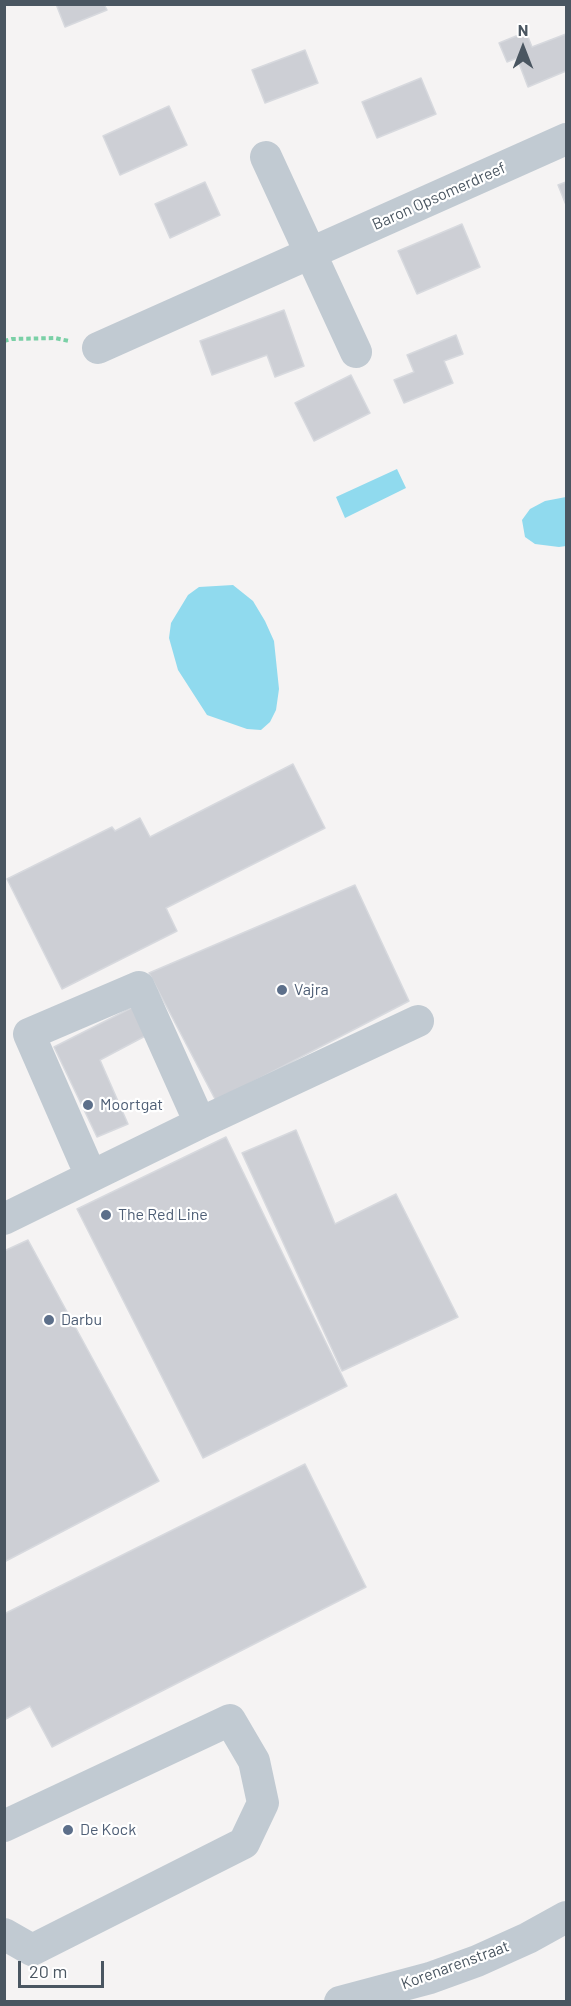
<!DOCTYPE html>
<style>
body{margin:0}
#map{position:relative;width:571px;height:2006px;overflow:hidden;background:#f5f3f3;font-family:Barlow,sans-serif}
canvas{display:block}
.frame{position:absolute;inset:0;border:6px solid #4a5661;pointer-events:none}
.north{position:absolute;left:493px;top:18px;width:60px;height:60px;-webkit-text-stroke:4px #fff;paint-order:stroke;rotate:0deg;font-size:16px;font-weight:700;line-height:24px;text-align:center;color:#4a5661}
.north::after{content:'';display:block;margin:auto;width:21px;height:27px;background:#4a5661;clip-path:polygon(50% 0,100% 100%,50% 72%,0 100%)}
.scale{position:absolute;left:18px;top:1961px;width:86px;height:27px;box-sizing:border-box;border:3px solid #4a5661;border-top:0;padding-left:8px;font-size:18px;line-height:21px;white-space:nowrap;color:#4a5661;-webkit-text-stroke:4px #fff;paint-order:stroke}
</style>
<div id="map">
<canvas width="571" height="2006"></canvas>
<div class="frame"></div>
<div class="north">N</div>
<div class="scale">20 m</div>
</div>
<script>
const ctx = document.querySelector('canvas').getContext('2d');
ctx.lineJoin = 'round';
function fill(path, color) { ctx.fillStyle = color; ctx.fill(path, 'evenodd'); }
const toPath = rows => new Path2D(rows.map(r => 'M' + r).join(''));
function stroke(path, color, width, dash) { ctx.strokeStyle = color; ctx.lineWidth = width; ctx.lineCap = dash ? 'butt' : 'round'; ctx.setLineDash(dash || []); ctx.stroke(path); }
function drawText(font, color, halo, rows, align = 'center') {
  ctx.font = font + ' Barlow,sans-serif'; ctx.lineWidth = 4.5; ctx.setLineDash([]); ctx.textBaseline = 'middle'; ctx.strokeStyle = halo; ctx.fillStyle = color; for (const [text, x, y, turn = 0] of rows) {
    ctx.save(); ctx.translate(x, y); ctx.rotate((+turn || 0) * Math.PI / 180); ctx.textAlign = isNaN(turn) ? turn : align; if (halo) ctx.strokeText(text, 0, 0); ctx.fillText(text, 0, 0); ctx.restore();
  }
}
fill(toPath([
 [397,469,406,488,345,518,336,497],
 [566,497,566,546,559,547,535,544,525,537,522,520,530,509,545,501],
 [233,585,253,601,265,621,274,641,279,689,276,710,270,722,261,730,247,729,207,715,178,670,169,638,171,623,188,595,199,587]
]), '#90daee');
const building = toPath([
 [56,4,104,4,107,10,65,27,56,4],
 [526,32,532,47,566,34,566,71,528,87,517,58,507,62,499,43,526,32],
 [305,50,318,83,265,103,252,70,305,50],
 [421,78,436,114,377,138,362,102,421,78],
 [169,106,187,145,120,175,103,136,169,106],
 [205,182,220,215,170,238,155,204,205,182],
 [566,182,566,205,558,185,566,182],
 [462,224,480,267,417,294,398,251,462,224],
 [284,310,304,366,275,377,267,355,212,375,200,341,284,310],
 [456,335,463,354,444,361,453,383,404,403,394,380,414,372,407,355,456,335],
 [351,375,370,413,314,441,295,403,351,375],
 [293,764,325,828,166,908,177,931,62,989,7,879,112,827,115,831,140,818,150,837,293,764],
 [355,885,409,1001,216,1101,149,973,355,885],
 [139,1004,149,1034,100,1060,128,1124,97,1137,54,1047,139,1004],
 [296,1130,335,1224,396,1194,458,1317,342,1371,242,1153,296,1130],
 [226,1137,347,1386,203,1458,77,1209,226,1137],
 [28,1240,159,1481,4,1562,4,1251,28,1240],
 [305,1464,366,1587,52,1747,30,1706,4,1720,4,1614,305,1464]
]);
fill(building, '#cdcfd5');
stroke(building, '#d7d9de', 1.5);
stroke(toPath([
 [4,341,12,339,55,338,69,341]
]), '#7ad0a6', 4, [4.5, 3]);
stroke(toPath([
 [266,157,356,352],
 [98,348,566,139],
 [91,1176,29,1034,139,987,200,1123],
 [4,1219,200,1123,418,1021],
 [4,1826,230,1720,254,1761,263,1803,244,1843,32,1950,4,1934],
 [340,2002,430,1978,477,1961,528,1938,566,1917]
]), '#c1cad2', 32);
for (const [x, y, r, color] of [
 [282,990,6,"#5c6f8a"],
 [88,1105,6,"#5c6f8a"],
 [106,1215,6,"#5c6f8a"],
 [49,1320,6,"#5c6f8a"],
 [68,1830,6,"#5c6f8a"]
]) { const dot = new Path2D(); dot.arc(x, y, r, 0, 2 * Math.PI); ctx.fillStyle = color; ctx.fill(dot); stroke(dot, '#fff', 2); }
drawText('16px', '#4a5661', '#fff', [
 ["Baron Opsomerdreef",439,196,-24],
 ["Korenarenstraat",455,1965,-20]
]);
drawText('16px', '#4e5e75', '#fff', [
 ["Vajra",294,990],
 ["Moortgat",100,1105],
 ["The Red Line",118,1215],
 ["Darbu",61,1320],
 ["De Kock",80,1830]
], 'left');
</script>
